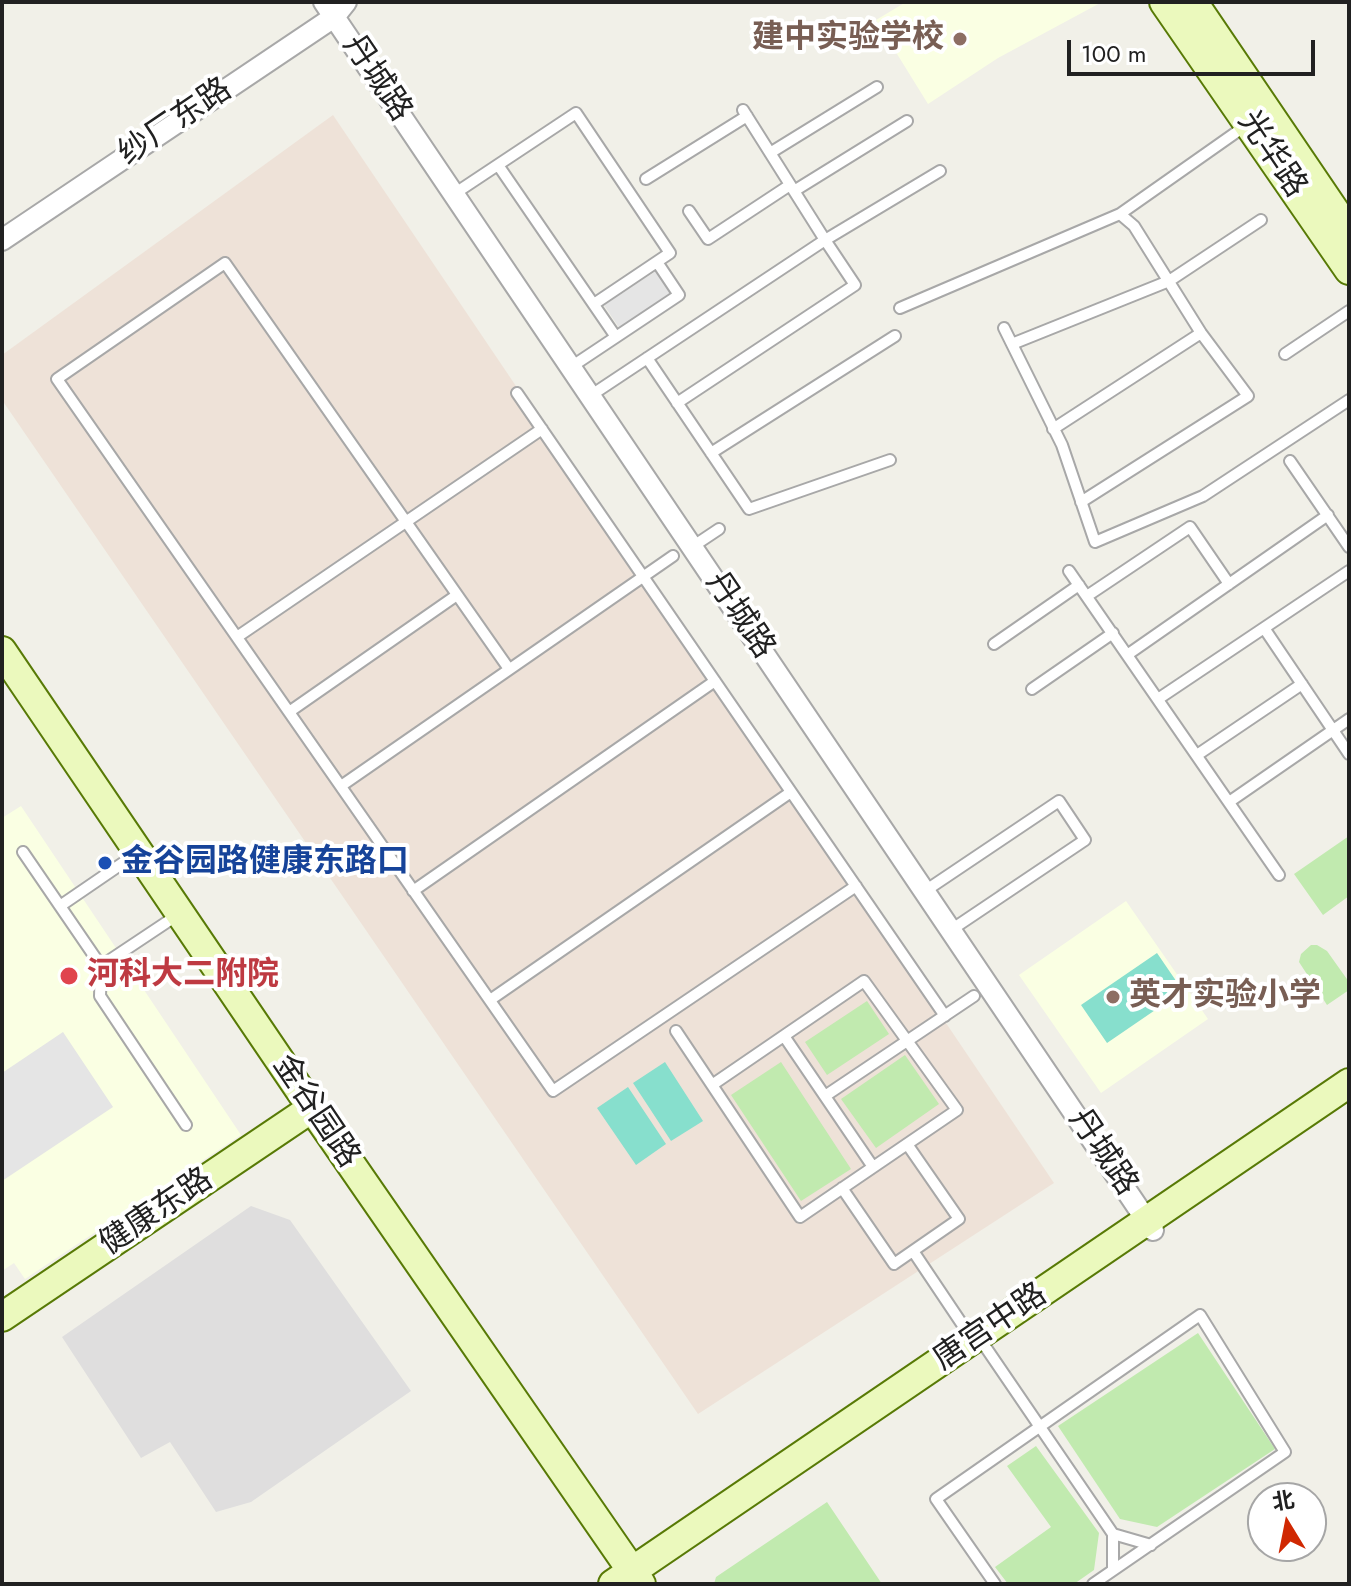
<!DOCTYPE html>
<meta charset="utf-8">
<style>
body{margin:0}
#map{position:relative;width:1351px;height:1586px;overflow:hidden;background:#f1f0e8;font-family:Jost,"Noto Sans SC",sans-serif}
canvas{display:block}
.frame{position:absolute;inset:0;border:4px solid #212121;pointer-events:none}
.north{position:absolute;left:1247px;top:1482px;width:80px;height:80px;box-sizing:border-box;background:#fff;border:2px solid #a6a6a6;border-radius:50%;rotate:350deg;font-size:22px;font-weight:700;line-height:32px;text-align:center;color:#212121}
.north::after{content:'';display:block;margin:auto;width:28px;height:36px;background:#d02802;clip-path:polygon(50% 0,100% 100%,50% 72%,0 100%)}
.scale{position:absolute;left:1067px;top:40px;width:248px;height:36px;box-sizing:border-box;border:4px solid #212121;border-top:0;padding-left:10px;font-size:24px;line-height:28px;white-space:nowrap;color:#212121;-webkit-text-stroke:6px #fff;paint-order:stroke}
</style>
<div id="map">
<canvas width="1351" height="1586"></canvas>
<div class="frame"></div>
<div class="north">北</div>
<div class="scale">100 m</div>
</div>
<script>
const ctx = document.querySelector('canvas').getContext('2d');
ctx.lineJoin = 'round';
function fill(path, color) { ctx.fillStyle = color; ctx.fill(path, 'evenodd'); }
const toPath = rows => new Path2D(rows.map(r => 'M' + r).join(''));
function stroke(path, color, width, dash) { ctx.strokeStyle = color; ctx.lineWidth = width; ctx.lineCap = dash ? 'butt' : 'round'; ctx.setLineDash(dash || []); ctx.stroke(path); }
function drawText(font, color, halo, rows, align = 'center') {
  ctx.font = font + ' Jost,"Noto Sans SC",sans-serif'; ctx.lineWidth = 8; ctx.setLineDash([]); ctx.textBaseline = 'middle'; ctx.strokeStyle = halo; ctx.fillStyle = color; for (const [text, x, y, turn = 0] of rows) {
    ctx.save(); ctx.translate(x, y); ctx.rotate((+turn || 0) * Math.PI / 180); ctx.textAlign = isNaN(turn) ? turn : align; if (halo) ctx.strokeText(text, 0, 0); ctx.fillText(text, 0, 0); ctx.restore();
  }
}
fill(toPath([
 [251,1206,290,1220,411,1391,251,1502,216,1512,170,1442,141,1458,62,1337]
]), '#dfdede');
fill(toPath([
 [906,2,1102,2,998,58,928,104,876,20],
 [21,806,241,1135,25,1279,14,1263,2,1271,2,818],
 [1126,901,1208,1019,1101,1093,1019,975]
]), '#faffe3');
fill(toPath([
 [333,115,1054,1183,698,1414,2,400,2,355]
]), '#eee2d8');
fill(toPath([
 [1349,836,1349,896,1323,915,1294,874],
 [1311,945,1317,945,1327,951,1349,982,1349,990,1327,1005,1299,962,1301,954],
 [867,1001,889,1034,827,1075,805,1042],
 [905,1055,939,1104,876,1148,841,1099],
 [781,1062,851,1169,801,1201,731,1095],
 [1198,1333,1275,1449,1157,1527,1120,1519,1058,1426],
 [1036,1446,1099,1533,1094,1570,1074,1584,1008,1584,995,1567,1051,1527,1007,1466],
 [827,1502,882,1584,714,1584,716,1577]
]), '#c1eaaf');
fill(toPath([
 [1157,953,1183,991,1107,1043,1081,1005],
 [665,1062,703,1121,671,1141,633,1083],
 [628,1087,666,1144,636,1165,597,1108]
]), '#87dfcd');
fill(toPath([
 [656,271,671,294,620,329,604,305],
 [63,1032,113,1107,2,1181,2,1073]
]), '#e5e5e5');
const lane = toPath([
 [770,153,877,87],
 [498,165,616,337],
 [646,179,747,116],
 [794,191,907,121],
 [454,194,576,113,670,253,594,304],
 [689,211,708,239,790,185],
 [900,308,1120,214,1248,124],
 [1004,328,1062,445,1095,542,1203,496,1349,400],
 [1012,344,1169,281,1261,220],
 [1285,354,1349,311],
 [647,358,749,509,890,460],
 [571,367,679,295,657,262],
 [517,393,945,1016],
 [590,396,825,240,743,110],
 [677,403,855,285,825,240,940,171],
 [1053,429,1201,333],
 [711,453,895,336],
 [1290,461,1349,547],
 [1081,502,1248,396,1201,333,1134,226,1120,214],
 [692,547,719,529],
 [1069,571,1279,875],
 [1087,596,1190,527,1229,584],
 [1264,628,1349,754],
 [237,637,542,429],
 [994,644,1079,585],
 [1127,655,1328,515],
 [509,669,225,263,57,379,553,1091,856,886],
 [1032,689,1113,633],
 [1158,699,1349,571],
 [289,712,457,595],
 [1197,755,1302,684],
 [341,786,673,556],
 [1229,802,1349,719],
 [23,852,101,966,100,996,186,1125],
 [413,891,715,681],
 [925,891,1059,801,1085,840,951,930],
 [60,906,136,854],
 [101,966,179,914],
 [490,1000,791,792],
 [676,1031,800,1217,957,1110,864,981,712,1085],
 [784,1036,873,1167],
 [825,1096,974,996],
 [842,1188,894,1264,959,1219,907,1144],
 [913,1251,972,1339],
 [980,1339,1113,1534,1113,1570],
 [1113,1534,1151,1545],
 [995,1584,936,1499,1200,1315,1285,1452,1093,1584]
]);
const street = toPath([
 [324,2,1153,1230],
 [2,240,334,17,346,2]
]);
const secondary = toPath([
 [1164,2,1349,270],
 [1193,2,1349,232],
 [2,651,312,1108,641,1584],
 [2,1317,312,1108],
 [613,1584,1349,1083]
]);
stroke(lane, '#a8a8a8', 14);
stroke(street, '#a8a8a8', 24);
stroke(secondary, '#587a06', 32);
stroke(lane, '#fff', 10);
stroke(street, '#fff', 20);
stroke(secondary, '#ebf9bd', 28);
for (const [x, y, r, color] of [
 [960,39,8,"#8d6e63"],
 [105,863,8,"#1a4fb4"],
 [69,976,10,"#e0444e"],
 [1113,997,8,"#8d6e63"]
]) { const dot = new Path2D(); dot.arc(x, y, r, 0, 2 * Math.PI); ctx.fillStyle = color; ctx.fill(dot); stroke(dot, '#fff', 3); }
drawText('bold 32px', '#785e54', '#fff', [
 ["建中实验学校",944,39],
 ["英才实验小学",1129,997,"left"]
], 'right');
drawText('32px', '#212121', '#fff', [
 ["丹城路",376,79,56],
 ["纱厂东路",176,123,-34],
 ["光华路",1271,155,56],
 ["丹城路",739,616,56],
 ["金谷园路",315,1112,56],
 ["丹城路",1102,1153,56],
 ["健康东路",157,1213,-34],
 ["唐宫中路",991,1328,-34]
]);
drawText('bold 32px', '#164399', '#fff', [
 ["金谷园路健康东路口",121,863]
], 'left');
drawText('bold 32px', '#be3a42', '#fff', [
 ["河科大二附院",87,976]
], 'left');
</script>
